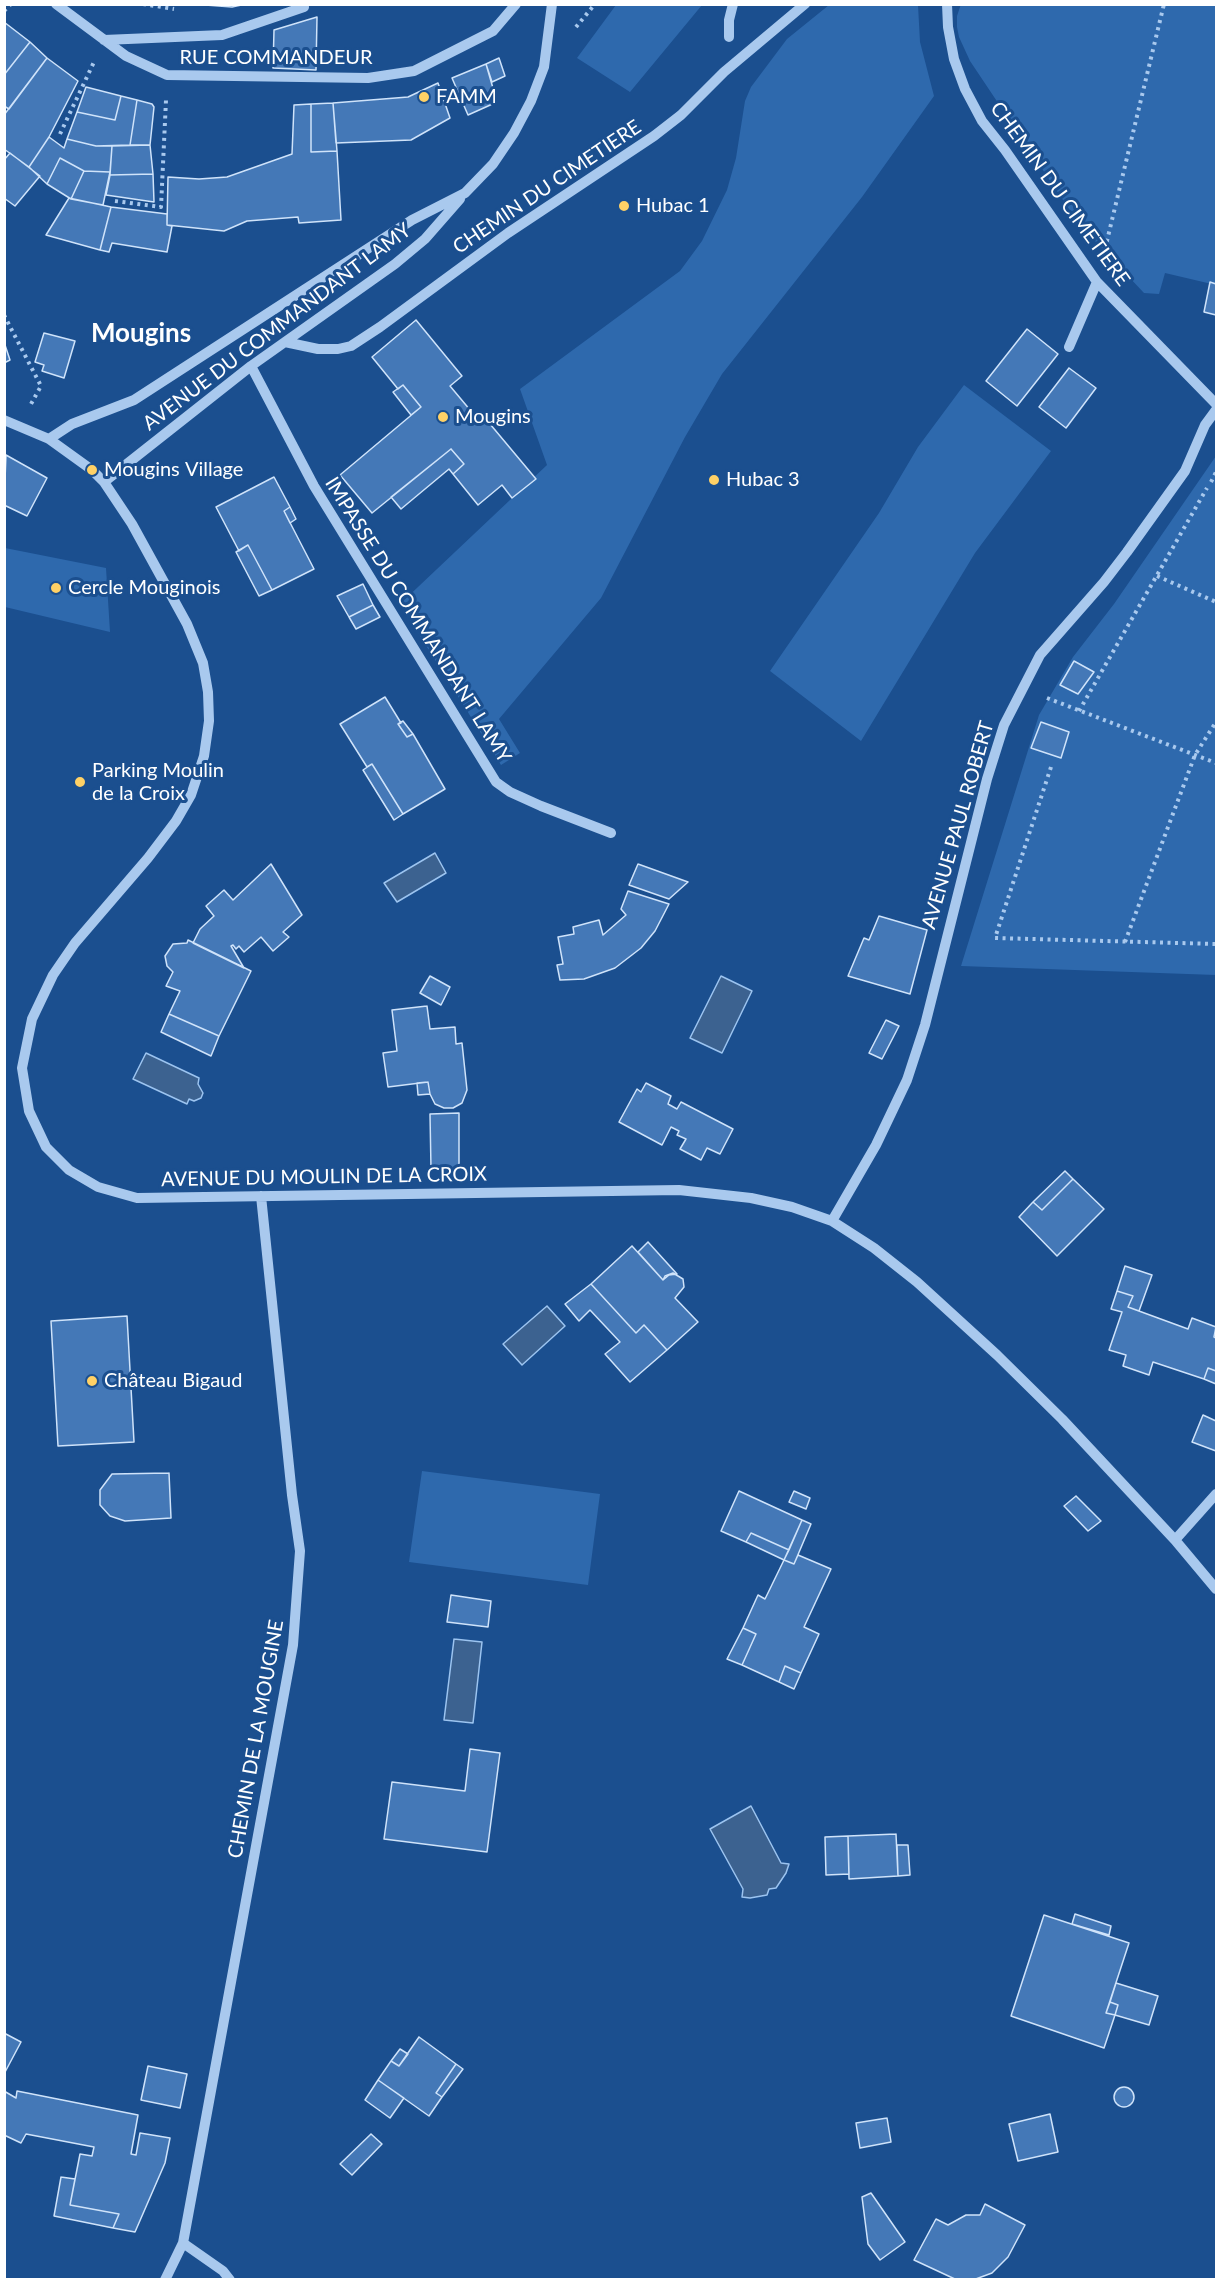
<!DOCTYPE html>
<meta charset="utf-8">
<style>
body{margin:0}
#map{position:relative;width:1221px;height:2284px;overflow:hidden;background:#1b4f8f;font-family:Lato,sans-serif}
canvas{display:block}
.frame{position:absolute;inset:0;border:6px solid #fff;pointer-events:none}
</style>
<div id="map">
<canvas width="1221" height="2284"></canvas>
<div class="frame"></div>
</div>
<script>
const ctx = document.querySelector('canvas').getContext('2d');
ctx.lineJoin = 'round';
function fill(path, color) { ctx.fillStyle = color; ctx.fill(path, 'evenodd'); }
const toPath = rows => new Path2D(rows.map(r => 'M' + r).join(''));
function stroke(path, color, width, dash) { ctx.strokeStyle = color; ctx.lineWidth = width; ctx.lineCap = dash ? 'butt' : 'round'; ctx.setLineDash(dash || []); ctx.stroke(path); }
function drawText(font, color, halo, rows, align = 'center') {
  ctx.font = font + ' Lato,sans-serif'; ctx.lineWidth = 6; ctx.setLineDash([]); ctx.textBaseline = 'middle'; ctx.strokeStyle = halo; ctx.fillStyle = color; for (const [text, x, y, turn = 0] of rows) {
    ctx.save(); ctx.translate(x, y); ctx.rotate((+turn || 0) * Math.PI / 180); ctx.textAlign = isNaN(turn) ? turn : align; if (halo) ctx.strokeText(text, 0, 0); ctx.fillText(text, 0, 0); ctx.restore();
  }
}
fill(toPath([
 [961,4,1216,5,1216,285,1165,273,1159,294,1144,293,1079,224,970,61,959,37,957,27,957,16],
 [616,5,702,5,630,92,577,58],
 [829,5,918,5,920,42,934,96,862,197,722,374,685,437,601,598,499,719,520,753,501,765,400,604,547,465,520,389,680,271,702,241,727,190,736,158,745,101,751,87,787,39],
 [964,385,1051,451,975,553,861,741,770,671,879,513,918,447],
 [1216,456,1216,975,961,966,1039,715,1073,657,1114,604],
 [5,548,106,568,110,632,5,607],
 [422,1471,600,1494,588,1585,409,1562]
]), '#2e69ad');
const water = toPath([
 [435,853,446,873,397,902,384,883,435,853],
 [721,976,752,991,722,1053,690,1038,721,976],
 [146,1053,199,1078,198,1084,203,1093,201,1098,194,1101,189,1099,187,1104,133,1079,146,1053],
 [547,1306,565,1326,522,1365,503,1344,547,1306],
 [454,1639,482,1642,473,1723,444,1720,454,1639],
 [751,1806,781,1863,789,1864,786,1873,776,1888,769,1889,767,1895,750,1898,742,1897,743,1889,710,1829,751,1806]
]);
fill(water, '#3c6290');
stroke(water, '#9cc4f0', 1.5);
const building = toPath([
 [192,4,246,4,232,7,192,4],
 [317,17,316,70,273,68,274,30,317,17],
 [4,22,30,42,4,75,4,22],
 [30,42,47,58,9,109,4,106,4,75,30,42],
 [47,58,78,81,49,137,29,167,4,149,4,115,47,58],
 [499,58,505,76,492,82,486,64,499,58],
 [486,64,497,102,468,115,452,78,486,64],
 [438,83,450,118,411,140,336,143,333,103,408,97,438,83],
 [86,87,121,96,115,120,77,112,86,87],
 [121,96,137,100,130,145,96,146,67,139,77,112,115,120,121,96],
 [137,100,152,104,154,107,150,145,130,145,137,100],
 [333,103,337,151,311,152,311,104,333,103],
 [311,104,311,152,337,151,341,220,299,223,298,217,247,221,224,231,167,225,168,177,199,179,227,177,292,154,294,105,311,104],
 [49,137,64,148,67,139,96,146,112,146,110,172,84,171,60,158,47,184,29,167,49,137],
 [150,145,153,174,110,175,112,146,150,145],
 [10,153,40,176,15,206,4,198,4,160,10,153],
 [60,158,84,171,71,199,47,184,60,158],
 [84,171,110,172,103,205,71,199,84,171],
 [153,174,154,202,106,195,110,175,153,174],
 [69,198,111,207,100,250,46,235,69,198],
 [111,207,167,214,167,225,172,226,167,252,112,243,109,252,100,250,111,207],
 [1210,282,1216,284,1216,315,1204,312,1210,282],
 [416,320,462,376,450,386,481,423,485,418,536,479,512,498,502,485,478,505,453,474,464,464,451,449,372,513,340,475,421,407,403,385,398,389,372,357,416,320],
 [1027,329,1058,354,1017,406,986,381,1027,329],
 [44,333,75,341,64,378,42,371,44,365,35,362,44,333],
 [4,342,10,360,4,363,4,342],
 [1069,368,1096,388,1066,428,1039,407,1069,368],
 [403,385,421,407,411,415,393,392,403,385],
 [451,449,464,464,453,474,449,469,401,509,391,497,451,449],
 [6,455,47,478,27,516,4,505,6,455],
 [274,477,290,507,284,511,314,569,272,590,248,545,239,551,216,507,274,477],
 [290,507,296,519,290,523,284,511,290,507],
 [248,545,272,590,259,596,236,552,248,545],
 [363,584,373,605,349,617,337,596,363,584],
 [373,605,380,617,356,629,349,617,373,605],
 [1074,661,1094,672,1078,694,1060,685,1074,661],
 [385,697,401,723,398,724,407,737,413,734,445,789,403,814,372,764,367,767,340,724,385,697],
 [403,721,413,734,407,737,398,724,403,721],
 [1041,722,1069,732,1061,758,1031,748,1041,722],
 [372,764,403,814,394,820,363,770,372,764],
 [271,864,302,915,283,932,289,937,273,951,261,937,244,952,239,946,236,949,233,945,231,946,244,968,193,943,200,929,214,916,206,906,224,890,233,900,271,864],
 [638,864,688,882,669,899,629,885,638,864],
 [628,891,669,904,655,931,641,948,615,968,584,979,560,980,557,965,563,964,558,937,574,934,573,927,599,920,603,935,626,915,621,909,628,891],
 [879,916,927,930,910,994,848,976,864,938,869,940,879,916],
 [188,940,251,971,219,1036,169,1014,180,991,166,986,173,972,167,966,165,956,173,944,187,943,188,940],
 [430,976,450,987,441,1005,420,993,430,976],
 [427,1006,430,1029,455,1027,456,1044,462,1043,467,1090,462,1103,453,1108,444,1108,435,1104,430,1094,428,1082,388,1087,383,1053,397,1051,392,1010,427,1006],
 [169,1014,219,1036,211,1056,161,1032,169,1014],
 [886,1020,899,1026,882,1059,869,1053,886,1020],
 [428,1082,430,1094,418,1095,417,1083,428,1082],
 [646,1083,671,1096,668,1104,677,1109,681,1102,733,1129,720,1154,707,1148,701,1160,680,1149,686,1139,677,1135,679,1131,671,1127,662,1145,619,1122,637,1089,641,1092,646,1083],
 [459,1113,459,1168,431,1169,430,1114,459,1113],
 [1065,1171,1073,1179,1042,1210,1033,1202,1065,1171],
 [1073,1179,1104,1209,1057,1256,1019,1217,1033,1202,1042,1210,1073,1179],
 [648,1242,677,1274,669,1275,663,1280,638,1252,648,1242],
 [632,1246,663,1280,665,1276,673,1273,683,1279,684,1287,675,1298,698,1322,667,1350,644,1325,636,1333,591,1284,632,1246],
 [1125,1266,1152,1275,1139,1311,1128,1307,1133,1296,1117,1291,1125,1266],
 [591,1284,636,1333,644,1325,667,1350,630,1382,605,1354,620,1342,590,1310,579,1321,565,1304,591,1284],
 [1117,1291,1133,1296,1128,1307,1188,1329,1192,1318,1216,1327,1214,1337,1216,1338,1216,1371,1208,1368,1204,1379,1153,1362,1149,1375,1123,1366,1126,1355,1109,1350,1122,1312,1111,1309,1117,1291],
 [127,1316,134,1442,58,1446,51,1321,127,1316],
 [1208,1368,1216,1371,1216,1384,1204,1379,1208,1368],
 [1203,1415,1216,1421,1216,1451,1192,1442,1203,1415],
 [169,1473,171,1518,125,1521,110,1516,100,1505,100,1490,112,1474,169,1473],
 [739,1491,802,1520,789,1550,751,1533,746,1542,721,1531,739,1491],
 [794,1491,810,1498,806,1509,789,1502,794,1491],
 [1076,1496,1101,1521,1088,1531,1064,1506,1076,1496],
 [802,1520,811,1524,794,1564,784,1560,802,1520],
 [751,1533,789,1550,784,1560,746,1542,751,1533],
 [798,1555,831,1569,804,1627,819,1634,801,1673,785,1666,779,1682,742,1665,756,1634,743,1628,758,1595,765,1599,784,1560,794,1564,798,1555],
 [451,1595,491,1601,488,1627,447,1622,451,1595],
 [743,1628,756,1634,742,1665,727,1659,743,1628],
 [785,1666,801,1673,794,1689,779,1682,785,1666],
 [470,1749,500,1753,487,1852,384,1839,392,1782,465,1791,470,1749],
 [896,1834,898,1876,849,1879,848,1836,896,1834],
 [848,1836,849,1874,826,1875,825,1837,848,1836],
 [897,1845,908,1845,910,1875,898,1876,897,1845],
 [1075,1914,1111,1926,1109,1935,1072,1924,1075,1914],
 [1044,1915,1129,1943,1106,2013,1115,2015,1104,2048,1011,2016,1044,1915],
 [1116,1983,1158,1996,1149,2025,1115,2015,1118,2005,1110,2002,1116,1983],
 [1110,2002,1118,2005,1115,2015,1106,2013,1110,2002],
 [4,2033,21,2042,4,2074,4,2033],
 [419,2037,456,2064,436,2093,442,2097,429,2116,378,2080,391,2061,399,2066,419,2037],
 [400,2049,408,2054,399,2066,391,2061,400,2049],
 [456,2064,463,2069,442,2097,436,2093,456,2064],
 [148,2066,187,2074,180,2108,141,2100,148,2066],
 [378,2080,404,2098,390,2118,365,2100,378,2080],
 '1114 2097a10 10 0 1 1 20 0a10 10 0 1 1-20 0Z',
 [4,2091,16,2098,17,2091,138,2115,131,2154,136,2155,140,2133,170,2138,165,2163,135,2232,113,2228,119,2214,70,2205,80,2154,92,2156,94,2147,26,2134,21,2143,4,2135,4,2091],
 [1050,2114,1058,2152,1018,2161,1009,2124,1050,2114],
 [887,2118,891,2142,860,2148,856,2123,887,2118],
 [371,2134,382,2144,352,2175,340,2164,371,2134],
 [61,2177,75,2179,70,2205,119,2214,113,2228,54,2216,61,2177],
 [871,2193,905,2242,880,2260,868,2244,862,2197,871,2193],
 [985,2204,1025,2225,1008,2257,992,2273,973,2280,957,2280,914,2260,936,2219,948,2225,966,2215,980,2215,985,2204]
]);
fill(building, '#4478b7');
stroke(building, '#cfe3fa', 1.5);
stroke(toPath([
 [143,4,174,9],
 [4,11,11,4],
 [576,27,595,4],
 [60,134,94,62],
 [115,201,161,207,166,100],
 [1105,249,1164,4],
 [4,315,41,386,31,404],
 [1211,482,1216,472],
 [1157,576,1216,602],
 [1047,698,1216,763],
 [1079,711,1207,488],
 [1051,767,995,938,1216,944],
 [1125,942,1195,755,1216,722]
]), '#a9c9ee', 4, [3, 4.5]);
stroke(toPath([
 [56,4,126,56,167,75,368,78,414,71,493,31,516,4],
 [947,4,948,27,954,59,965,89,982,121,1005,150,1097,282,1216,404],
 [729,37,729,20,733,4],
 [104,40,222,35,304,7],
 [285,342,318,349,338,349,351,346,380,327,508,233,654,136,681,115,724,72,805,4],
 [1069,347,1097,282],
 [251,366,314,486,496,782,510,792,541,806,611,833],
 [4,420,49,439,92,470,104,482,132,524,187,624,203,663,208,692,209,721,204,756,191,795,176,821,148,858,75,943,53,975,32,1019,22,1068,29,1111,46,1147,69,1170,98,1187,137,1198,679,1190,751,1198,792,1207,832,1221,874,1248,917,1282,997,1355,1062,1419,1175,1540,1216,1589],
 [49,439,72,424,134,400,412,220,465,193,493,164,514,133,531,101,544,67,552,4],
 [104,482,251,366,395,264,425,239,460,199],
 [832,1221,876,1145,907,1080,925,1025,987,779,1004,725,1040,655,1104,582,1127,552,1185,471,1205,425,1216,410],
 [1175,1540,1216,1494],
 [183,2243,223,2271,230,2280],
 [165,2280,183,2243,293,1645,300,1551,292,1495,261,1196]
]), '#a9c9ee', 10);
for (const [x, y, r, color] of [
 [424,97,6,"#ffd166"],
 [624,206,6,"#ffd166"],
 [443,417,6,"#ffd166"],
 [92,470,6,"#ffd166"],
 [714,480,6,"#ffd166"],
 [56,588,6,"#ffd166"],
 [80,782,6,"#ffd166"],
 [92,1381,6,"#ffd166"]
]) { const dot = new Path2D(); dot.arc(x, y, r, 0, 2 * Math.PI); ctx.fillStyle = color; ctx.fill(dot); stroke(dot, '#1b4f8f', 2); }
drawText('20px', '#fff', '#1b4f8f', [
 ["RUE COMMANDEUR",276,58],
 ["CHEMIN DU CIMETIERE",547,187,-34],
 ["CHEMIN DU CIMETIERE",1060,194,54],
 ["AVENUE DU COMMANDANT LAMY",277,327,-37],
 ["IMPASSE DU COMMANDANT LAMY",418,620,58],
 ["AVENUE PAUL ROBERT",958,825,-74],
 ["AVENUE DU MOULIN DE LA CROIX",324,1177,-1],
 ["CHEMIN DE LA MOUGINE",256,1739,-80]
]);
drawText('20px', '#fff', '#1b4f8f', [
 ["FAMM",436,97],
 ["Hubac 1",636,206],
 ["Mougins",455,417],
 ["Mougins Village",104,470],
 ["Hubac 3",726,480],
 ["Cercle Mouginois",68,588],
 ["Parking Moulin",92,771],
 ["de la Croix",92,794],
 ["Château Bigaud",104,1381]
], 'left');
drawText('bold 26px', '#fff', '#1b4f8f', [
 ["Mougins",141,334]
]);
</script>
